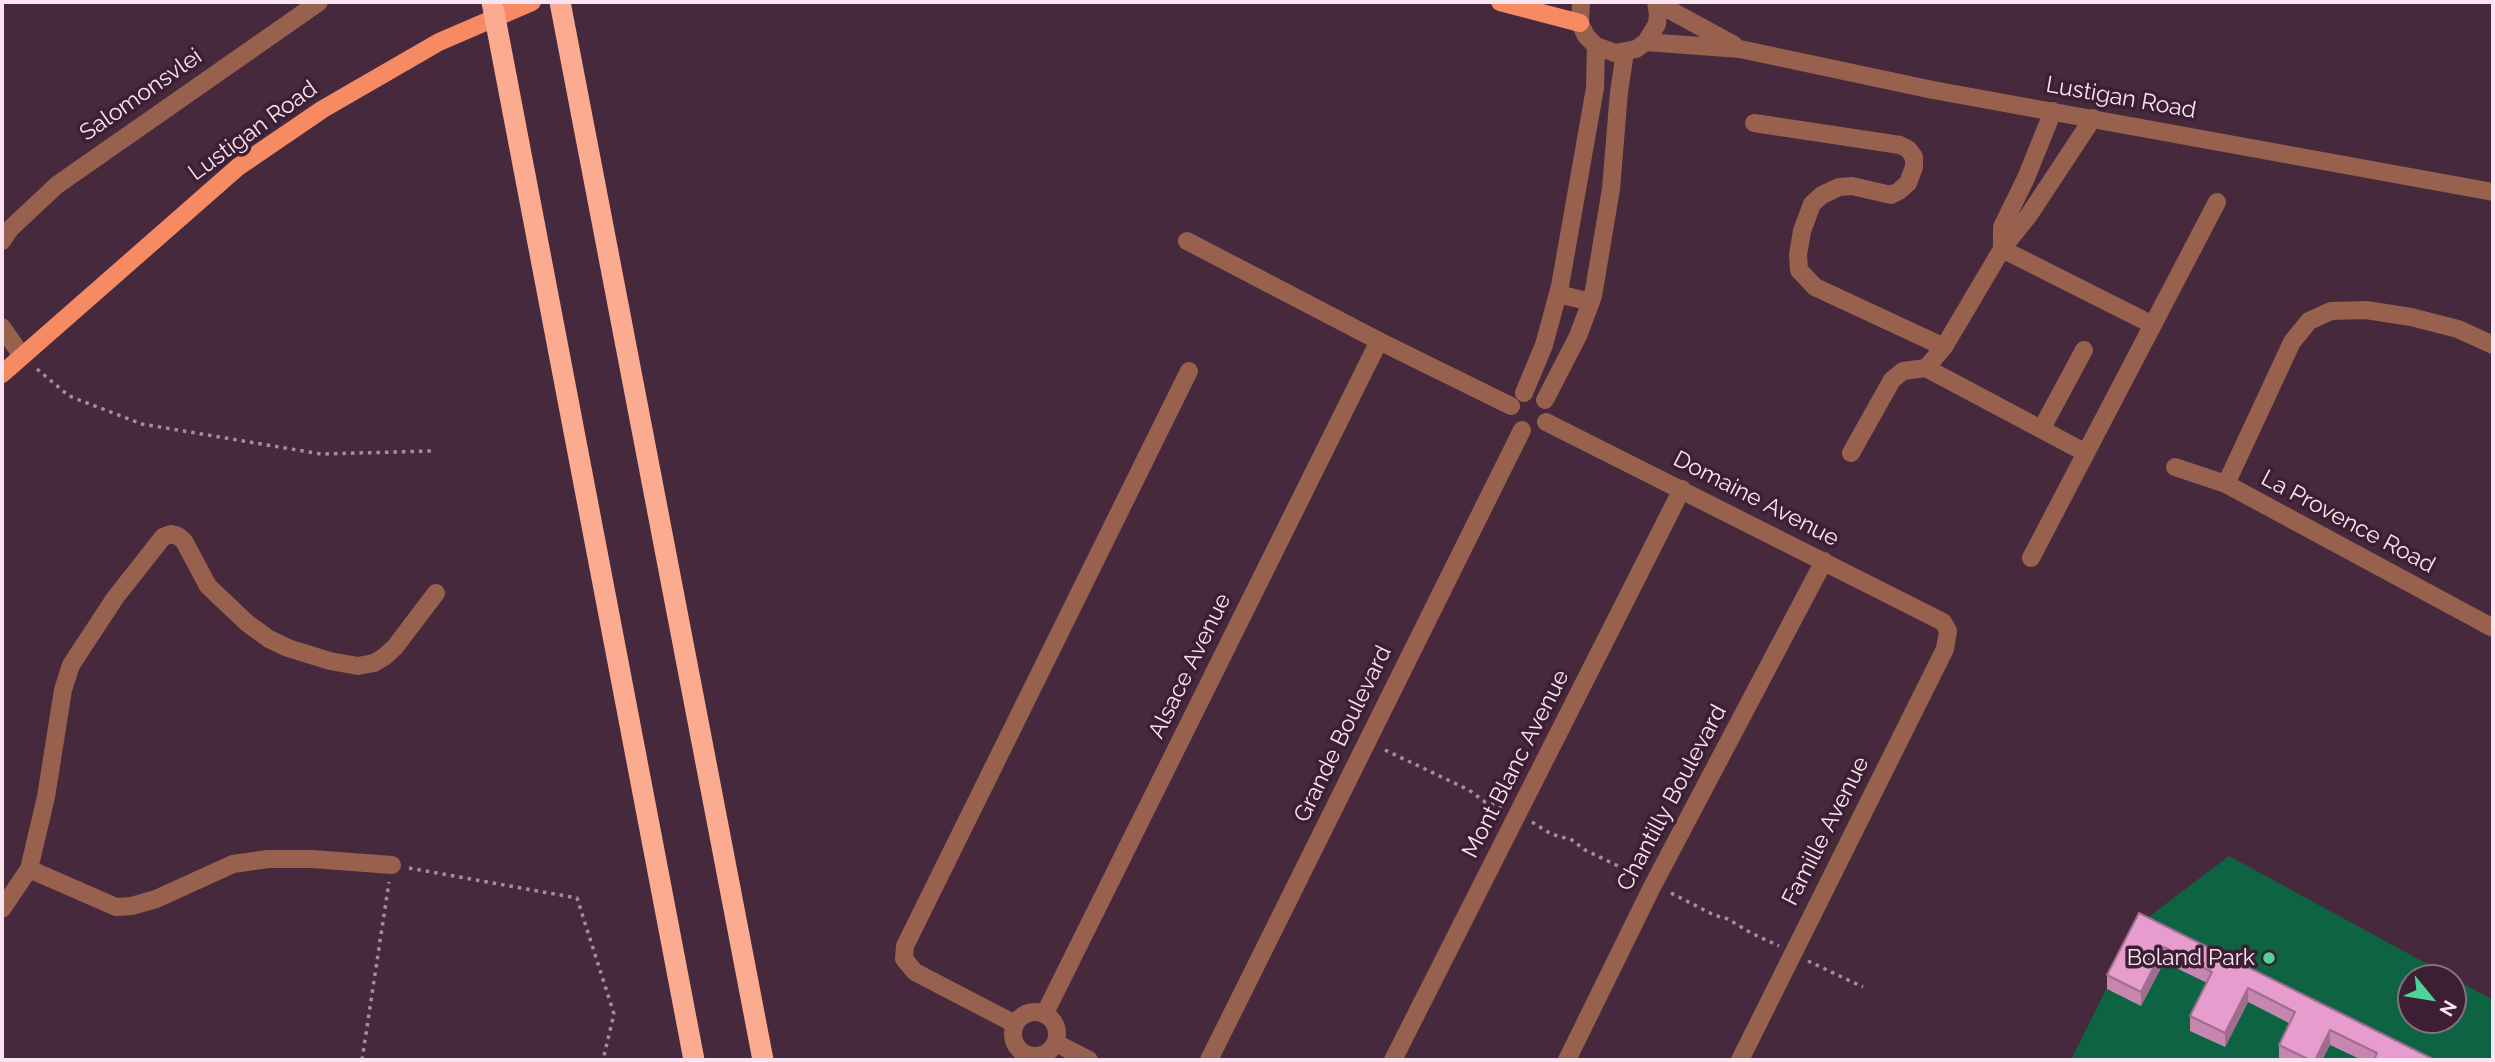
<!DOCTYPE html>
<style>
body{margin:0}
#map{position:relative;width:2495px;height:1062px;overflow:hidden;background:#47293d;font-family:Raleway,sans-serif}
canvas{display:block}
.frame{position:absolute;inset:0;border:4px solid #f9e5f1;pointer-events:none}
.north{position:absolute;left:2397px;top:964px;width:70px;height:70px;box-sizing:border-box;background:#3d1f33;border:2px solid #886e7f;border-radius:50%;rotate:120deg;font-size:19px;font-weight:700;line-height:28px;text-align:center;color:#f9e5f1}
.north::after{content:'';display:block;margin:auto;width:24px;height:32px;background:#50d398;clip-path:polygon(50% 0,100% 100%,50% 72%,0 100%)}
</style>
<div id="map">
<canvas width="2495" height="1062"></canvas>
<div class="frame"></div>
<div class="north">N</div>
</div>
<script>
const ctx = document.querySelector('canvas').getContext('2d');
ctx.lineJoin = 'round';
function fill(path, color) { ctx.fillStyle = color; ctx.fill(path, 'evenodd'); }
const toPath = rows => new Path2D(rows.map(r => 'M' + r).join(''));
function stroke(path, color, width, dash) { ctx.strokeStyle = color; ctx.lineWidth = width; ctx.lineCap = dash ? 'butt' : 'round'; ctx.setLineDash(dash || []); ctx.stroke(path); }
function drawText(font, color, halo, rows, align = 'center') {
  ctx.font = font + ' Raleway,sans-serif'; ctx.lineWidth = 7; ctx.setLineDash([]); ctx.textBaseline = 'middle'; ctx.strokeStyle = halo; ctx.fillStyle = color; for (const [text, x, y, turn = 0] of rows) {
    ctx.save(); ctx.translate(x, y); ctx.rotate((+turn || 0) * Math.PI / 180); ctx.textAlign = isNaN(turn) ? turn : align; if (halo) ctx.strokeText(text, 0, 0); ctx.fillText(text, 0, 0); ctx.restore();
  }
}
fill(toPath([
 [2229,856,2453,978,2411,978,2411,1020,2453,1020,2453,978,2493,1000,2493,1060,2071,1060,2138,925]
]), '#0e6442');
stroke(toPath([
 [37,369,69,396,142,424,321,454,432,451],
 [1385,750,1469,790,1485,802,1502,808],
 [1532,822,1551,834,1572,840,1585,850,1639,876],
 [409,868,577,898,614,1014,603,1060],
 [1671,893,1714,915,1728,919,1751,933,1779,946],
 [1808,961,1863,987],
 [362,1060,389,882]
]), '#a68d9d', 3.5, [3.5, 5]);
stroke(toPath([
 [1581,2,1580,23,1586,36,1596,46,1615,53,1636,49,1646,42,1657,24,1658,14,1656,2],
 [1657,3,1734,45],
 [1646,42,1740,49,1933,90,2493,192],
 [1754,123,1900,145,1908,149,1914,157,1914,167,1908,183,1899,191,1891,195,1852,186,1839,187,1822,195,1812,204,1802,231,1798,255,1799,270,1815,287,1944,347],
 [2,241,10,229,57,185,319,2],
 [1187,241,1379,341,1511,406],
 [2002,249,2153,325],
 [2002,249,2002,227,2026,178,2053,111],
 [1558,294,1591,302],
 [2,327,22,356],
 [1926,368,1944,347,2002,249,2029,215,2093,118],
 [1524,393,1544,345,1560,286,1595,88,1596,46],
 [1545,400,1578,336,1593,296,1611,189,1619,92,1625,52],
 [1546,422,1943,622,1948,631,1945,649,1740,1060],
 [2042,428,2084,350],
 [1851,453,1892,380,1903,371,1926,368,2086,453],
 [2175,467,2226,484,2493,628],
 [2226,484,2292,342,2309,321,2331,311,2366,310,2411,317,2458,329,2493,345],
 [2031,558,2217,202],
 [29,869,116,907,132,906,156,899,233,864,268,859,312,859,392,865],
 [2,909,29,869,46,797,63,690,71,665,115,598,163,537,171,534,178,536,184,541,208,586,247,623,269,639,288,648,330,661,358,666,374,663,384,657,395,647,436,593],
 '1013 1034a22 22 0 1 1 44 0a22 22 0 1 1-44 0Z',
 [1045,1013,1379,341],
 [1015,1024,915,972,904,959,905,946,1189,371],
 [1056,1043,1089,1060],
 [1209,1060,1522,430],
 [1393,1060,1682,489],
 [1567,1060,1652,887,1824,561]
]), '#97614e', 18);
stroke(toPath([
 [1500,2,1580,23],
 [2,374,238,167,323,109,439,42,532,2]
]), '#f68a62', 18);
stroke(toPath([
 [492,2,694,1060],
 [560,2,763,1060]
]), '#fbac90', 21);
fill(toPath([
 [2139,913,2435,1060,2362,1060,2330,1045,2322,1060,2281,1060,2279,1059,2279,1045,2289,1023,2248,1002,2225,1047,2190,1031,2190,1016,2207,983,2164,962,2141,1006,2107,989,2107,975]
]), '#c686af');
fill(toPath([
 [2164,947,2164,962,2141,1006,2141,992],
 [2248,988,2248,1002,2225,1047,2225,1033],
 [2330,1030,2330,1045,2322,1060,2315,1060]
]), '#a16d8f');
const building = toPath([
 [2139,913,2435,1060,2374,1060,2377,1053,2330,1030,2315,1060,2310,1060,2279,1045,2295,1012,2248,988,2225,1033,2190,1016,2212,972,2164,947,2141,992,2107,975,2139,913]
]);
fill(building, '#e69ccc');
stroke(building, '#a16d8f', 2);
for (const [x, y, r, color] of [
 [2269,958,7,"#50d398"]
]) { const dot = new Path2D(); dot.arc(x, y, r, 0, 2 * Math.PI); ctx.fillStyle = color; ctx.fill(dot); stroke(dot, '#3d1f33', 2.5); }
drawText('23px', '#f9e5f1', '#3d1f33', [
 ["Salomonsvlei",141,95,-35],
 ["Lustigan Road",2121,98,10],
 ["Lustigan Road",253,131,-36],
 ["Domaine Avenue",1756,499,27],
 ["La Provence Road",2348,522,28],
 ["Alsace Avenue",1190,666,-64],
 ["Grande Boulevard",1343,734,-64],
 ["Mont Blanc Avenue",1516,764,-63],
 ["Chantilly Boulevard",1672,798,-62],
 ["Famille Avenue",1826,831,-63]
]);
drawText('23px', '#f9e5f1', '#3d1f33', [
 ["Boland Park",2255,958]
], 'right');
</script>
